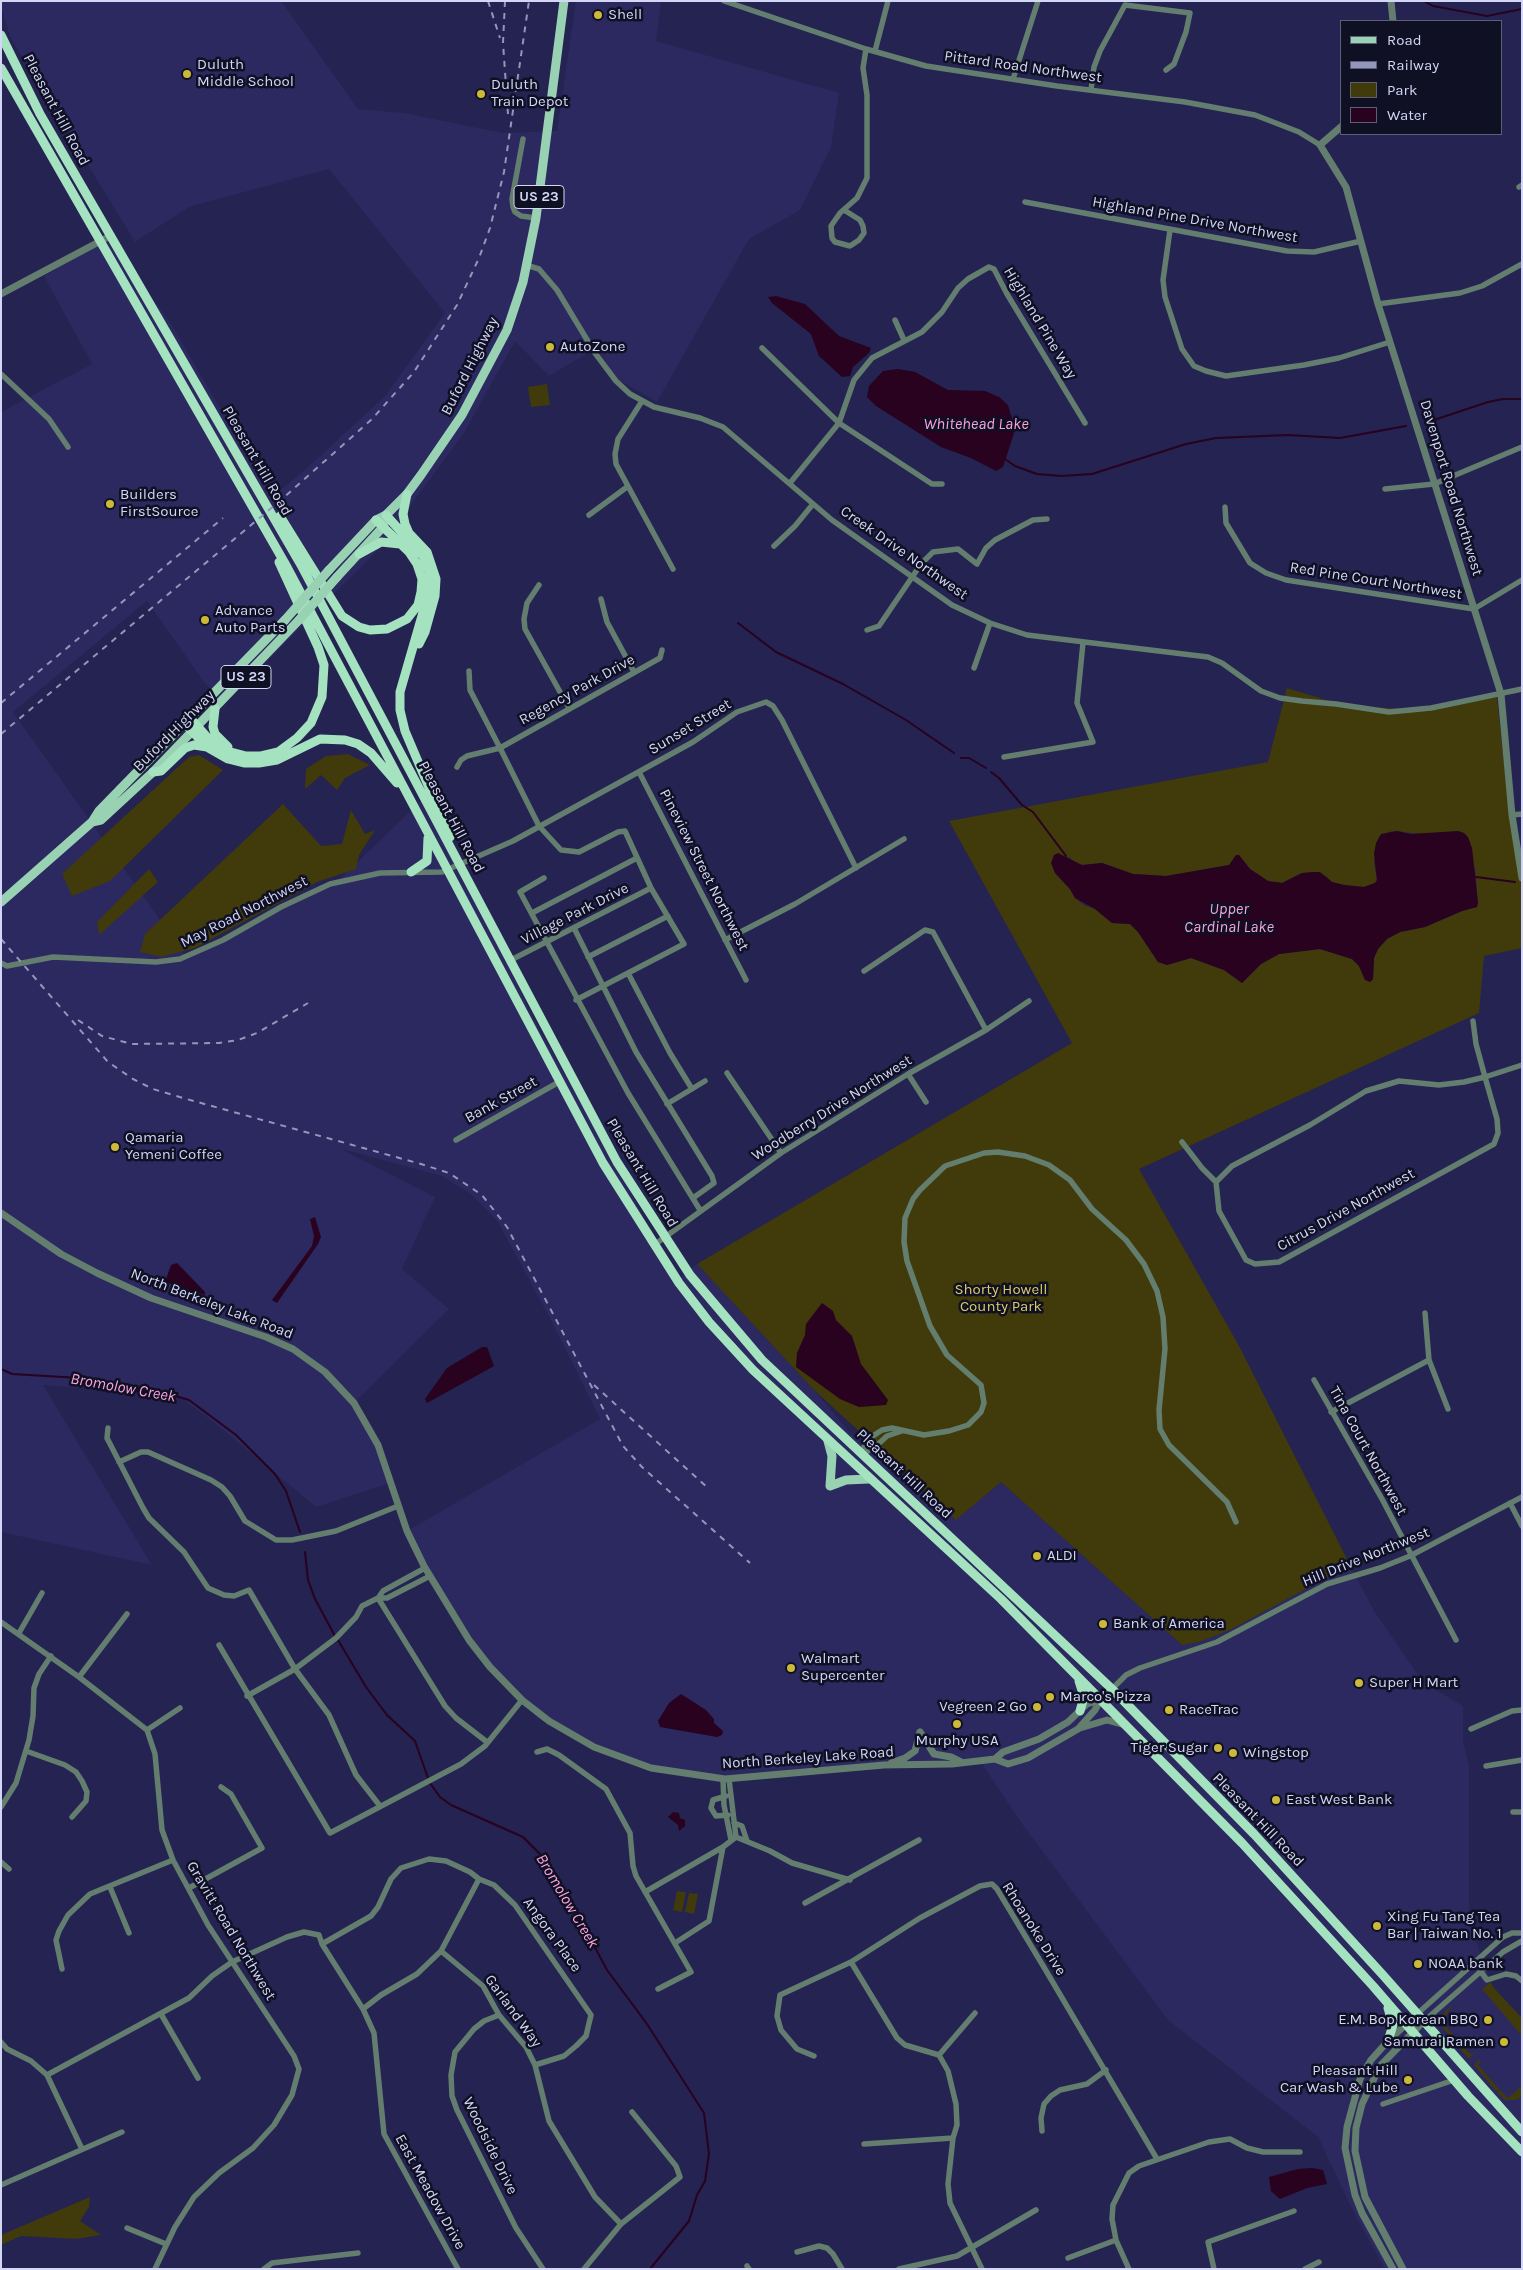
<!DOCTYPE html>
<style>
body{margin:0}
#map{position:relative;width:1523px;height:2270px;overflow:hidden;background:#242351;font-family:Karla,sans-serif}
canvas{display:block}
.frame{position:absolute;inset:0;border:2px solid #d3d6f5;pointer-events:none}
.legend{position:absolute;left:1340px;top:20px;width:162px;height:115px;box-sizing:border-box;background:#0f1024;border:1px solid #5d5f78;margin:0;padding:6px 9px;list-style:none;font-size:15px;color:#d3d6f5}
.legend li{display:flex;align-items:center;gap:10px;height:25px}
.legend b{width:25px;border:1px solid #5d5f78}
</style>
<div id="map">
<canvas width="1523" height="2270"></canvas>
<div class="frame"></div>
<ul class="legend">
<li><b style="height:6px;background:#99d1b3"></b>Road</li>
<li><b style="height:6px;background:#9496ba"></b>Railway</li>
<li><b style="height:14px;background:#413a0b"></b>Park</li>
<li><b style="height:14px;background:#28021e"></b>Water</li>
</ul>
</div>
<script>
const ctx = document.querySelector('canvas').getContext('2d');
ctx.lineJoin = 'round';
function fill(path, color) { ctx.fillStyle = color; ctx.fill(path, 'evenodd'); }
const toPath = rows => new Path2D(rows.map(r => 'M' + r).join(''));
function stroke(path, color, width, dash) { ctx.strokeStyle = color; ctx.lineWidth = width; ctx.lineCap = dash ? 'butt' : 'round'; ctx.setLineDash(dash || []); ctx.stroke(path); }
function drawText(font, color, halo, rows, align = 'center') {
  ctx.font = font + ' Karla,sans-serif'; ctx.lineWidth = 5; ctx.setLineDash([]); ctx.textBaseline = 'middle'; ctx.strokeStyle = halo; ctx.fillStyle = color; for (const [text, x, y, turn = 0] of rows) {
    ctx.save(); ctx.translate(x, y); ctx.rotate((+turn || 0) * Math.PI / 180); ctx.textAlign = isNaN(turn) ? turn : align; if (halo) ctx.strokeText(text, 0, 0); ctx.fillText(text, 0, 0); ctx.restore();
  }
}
fill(toPath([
 [1,1,281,1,358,109,404,113,503,133,557,131,576,1,661,1,656,41,839,93,831,147,800,210,749,239,657,402,619,380,596,348,549,376,515,341,464,433,378,550,224,704,204,682,147,601,13,712,185,955,340,879,426,796,538,1027,618,1168,661,1251,680,1278,697,1264,814,1390,854,1437,956,1520,1001,1482,1182,1645,1230,1630,1350,1565,1374,1611,1423,1682,1463,1706,1463,1741,1469,1765,1469,1923,1493,1987,1522,2018,1522,2269,1385,2269,1356,2217,1318,2137,1168,2020,1020,1821,980,1761,725,1779,651,1768,594,1747,537,1718,463,1632,407,1531,600,1419,552,1322,498,1222,472,1195,442,1176,341,1149,435,1197,402,1269,449,1309,354,1403,378,1445,390,1483,316,1507,211,1420,177,1395,43,1385,152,1565,1,1532,1,412,92,364,44,276,108,239,170,322,272,497,306,469,385,396,445,313,329,169,189,207,135,242,11,39,1,8]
]), '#2b295f');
fill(toPath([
 [547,384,550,405,531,407,528,387],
 [1287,688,1346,706,1411,709,1497,697,1510,822,1522,875,1522,948,1484,956,1479,1013,1139,1169,1239,1346,1350,1565,1230,1630,1199,1642,1182,1645,1001,1482,956,1520,814,1390,697,1264,1072,1043,949,821,1268,762],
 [1397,831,1419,834,1475,868,1478,903,1477,907,1462,911,1425,927,1400,932,1387,939,1378,949,1374,958,1373,979,1365,980,1359,966,1352,959,1320,949,1279,954,1261,964,1242,983,1224,970,1191,958,1167,965,1158,962,1138,932,1130,924,1112,923,1095,909,1084,905,1075,898,1070,889,1055,873,1069,857,1075,863,1082,865,1102,863,1133,874,1166,876,1230,865,1236,855,1239,855,1250,869,1268,881,1282,883,1302,873,1326,876,1332,882,1344,885,1364,887,1375,883,1377,880,1374,862,1388,832],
 [348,754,370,765,345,778,337,790,321,775,305,789,306,769,326,756],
 [199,755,223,770,110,881,72,896,62,874,189,757],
 [283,804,321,846,342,844,351,810,365,834,375,830,359,855,356,869,317,882,195,948,161,957,140,952,145,934],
 [149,869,158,882,99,935,97,922],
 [677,1891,686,1892,682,1912,673,1910],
 [689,1893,698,1894,694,1914,685,1912],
 [1491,1982,1493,1987,1522,2018,1522,2036,1482,1989],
 [1453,2004,1442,2022,1470,2054,1474,2053,1471,2057,1468,2058,1441,2025,1442,2015],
 [1479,2060,1481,2061,1478,2065,1499,2089,1496,2091,1474,2065],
 [1522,2086,1522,2097,1515,2100,1505,2100,1497,2092,1500,2090,1508,2098],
 [90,2197,89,2207,80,2221,101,2235,76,2239,21,2236,1,2245,1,2235]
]), '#413a0b');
fill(toPath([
 [776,296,805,304,839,336,871,348,869,353,853,367,850,376,842,377,819,356,811,334,772,303,768,297],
 [898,369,915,372,948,390,985,391,999,397,1008,405,1015,430,1003,467,996,471,971,458,941,447,876,406,867,397,869,386,883,371],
 [1397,831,1410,834,1458,831,1464,833,1468,837,1472,848,1478,903,1477,907,1462,911,1425,927,1400,932,1387,939,1378,949,1374,958,1373,979,1370,982,1365,980,1359,966,1352,959,1320,949,1279,954,1261,964,1242,983,1224,970,1191,958,1167,965,1158,962,1138,932,1130,924,1112,923,1095,909,1075,898,1070,889,1055,873,1051,863,1054,855,1058,853,1082,865,1102,863,1133,874,1166,876,1229,865,1236,855,1239,855,1250,869,1268,881,1282,883,1302,873,1312,872,1320,872,1332,882,1344,885,1364,887,1375,883,1377,880,1374,854,1376,843,1381,834],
 [315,1217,321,1237,318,1244,277,1303,272,1300,312,1246,314,1236,310,1219],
 [177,1263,205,1292,205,1295,165,1282,171,1265],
 [822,1303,833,1311,836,1320,852,1336,861,1364,888,1400,886,1405,859,1407,840,1399,796,1367,797,1353,805,1335,806,1324],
 [482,1347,487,1347,494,1366,427,1403,425,1399,447,1368],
 [681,1694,706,1710,714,1719,714,1723,723,1731,722,1735,717,1737,660,1727,658,1721,669,1703],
 [673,1812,679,1813,680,1818,685,1820,685,1826,679,1831,678,1825,668,1817],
 [1312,2168,1323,2170,1327,2184,1307,2188,1280,2199,1271,2191,1269,2177,1298,2169]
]), '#28021e');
stroke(toPath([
 [1424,1,1433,6,1487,16,1522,9],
 [1425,423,1488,402,1503,399,1522,399],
 [1005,459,1015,466,1037,474,1061,476,1092,474,1186,444,1216,438,1288,435,1340,438,1406,426],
 [738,623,776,652,843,684,906,720,954,753],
 [961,758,969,758,986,768],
 [991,772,999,778,1022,805,1033,812,1066,856],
 [1476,877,1515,882],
 [1,1369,12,1374,80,1378,135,1391,169,1394,189,1400,236,1435,275,1474,286,1491,300,1532],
 [305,1552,308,1580,315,1599,335,1636],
 [338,1640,366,1687,387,1715,415,1741,428,1778],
 [430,1783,440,1797,451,1805,523,1837,545,1859,566,1893,607,1970,647,2024,704,2113,709,2154,705,2181,697,2195,689,2221,650,2269]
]), '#28021e', 2);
stroke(toPath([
 [724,1,866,49,926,66,1057,86,1185,102,1255,115,1299,132,1320,145],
 [875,51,888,1],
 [1013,79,1038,1],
 [1091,90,1094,67,1100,51,1125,5,1190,13,1186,32,1174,64,1166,70],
 [523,139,512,199,513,207,515,212,521,216,536,218],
 [1519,187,1522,185],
 [1025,202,1287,251,1314,252,1361,241],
 [844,210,860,220,863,226,864,233,859,240,850,246,835,242,832,238,831,226,840,213,857,198,867,178,867,95,863,68,866,49],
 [1170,230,1163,280,1165,297,1182,349,1194,366,1206,371,1226,376,1304,365,1339,358,1390,342],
 [526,265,539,269,557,290,595,353,616,381,630,394,654,407,700,418,723,427,832,520,952,605,990,623,1027,635,1208,657,1222,663,1261,691,1280,698,1302,701,1336,704,1389,712,1431,708,1522,689],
 [1378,304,1460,293,1482,286,1522,264],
 [895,320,904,340],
 [762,348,839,423,932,484,942,484],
 [1,374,49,419,68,447],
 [642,401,618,439,615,454,616,464,673,569],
 [790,483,839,423,854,380,872,358,922,332,942,312,958,288,968,279,989,267,994,269,1007,294,1085,423],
 [1385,489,1434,484,1522,447],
 [1225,507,1226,523,1250,563,1266,573,1286,580,1474,609,1522,580],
 [589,515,627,487],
 [774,546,795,526,813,504],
 [539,585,527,603,524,619,525,629,569,708],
 [601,599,607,622,634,672],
 [867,630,879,626,921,564,933,552,958,549,977,564,986,548,995,540,1033,520,1047,519],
 [974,668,990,623],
 [1004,757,1093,742,1077,703,1083,643],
 [457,767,461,760,467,756,500,748,470,690,469,671],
 [639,772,746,980],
 [1512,815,1522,814],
 [544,878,520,892,628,1093,700,1210],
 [532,913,637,858],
 [574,928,636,1052,712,1176,714,1183,693,1198],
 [725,940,795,904,904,839],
 [588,957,668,916],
 [509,961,651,888],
 [1,963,7,966,53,957,156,962,180,959,223,940,281,907,330,884,380,873,442,872,513,841,693,742,737,712,766,702,773,706,782,720,856,868],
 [864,971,925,930,933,932,986,1030],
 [628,973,670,1053,692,1089],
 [576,1000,684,944,651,888,625,831,618,832,579,852,561,850,539,826,500,748,660,658,662,650],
 [1473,1021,1476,1044,1485,1077,1497,1119,1498,1133,1494,1144,1279,1262,1255,1264,1246,1260,1219,1211,1216,1182,1232,1166,1310,1125,1366,1091,1399,1081,1439,1085,1464,1082,1485,1077,1522,1065],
 [727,1073,781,1153],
 [908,1074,926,1102],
 [667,1104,705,1081],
 [456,1140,559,1082],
 [1182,1142,1202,1168,1216,1182],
 [654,1245,781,1153,908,1074,986,1030,1029,1001],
 [1425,1313,1429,1360,1448,1409],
 [1314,1380,1382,1499,1456,1640],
 [1331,1412,1429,1360],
 [108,1428,107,1438,143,1508,149,1518,184,1552,208,1588,224,1595,234,1596,249,1590,295,1669,329,1715,356,1775,380,1806],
 [861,1454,867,1440,882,1430,892,1428,924,1435,949,1431,968,1425,981,1412,984,1403,981,1385,947,1355,930,1326,907,1261,904,1242,905,1218,913,1199,920,1190,945,1166,984,1153,998,1152,1025,1156,1049,1165,1070,1180,1092,1209,1126,1240,1144,1264,1157,1291,1163,1317,1165,1349,1159,1410,1160,1429,1169,1445,1227,1502,1236,1522],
 [861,1454,874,1448,887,1436,902,1431],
 [119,1462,141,1452,148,1452,211,1480,222,1487,230,1496,245,1521,276,1540,292,1540,336,1531,398,1506],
 [1510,1503,1522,1526],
 [378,1598,445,1706,456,1718,487,1742],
 [378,1598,387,1598,430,1576],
 [1,1622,79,1677,147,1730,155,1754,162,1830,173,1860,208,1925,294,2056,299,2069,292,2095,274,2125,253,2148,219,2173,194,2197,175,2227,155,2269],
 [19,1633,42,1593],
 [219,1645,330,1833,461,1764,485,1746,522,1700],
 [79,1677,127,1614],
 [1112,1689,1126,1675,1140,1668,1217,1642,1327,1584,1380,1568,1410,1556,1522,1497],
 [247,1696,295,1669,336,1638,356,1617,362,1606,378,1598,383,1591,425,1568],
 [1471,1729,1512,1711,1522,1710],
 [147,1730,180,1708],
 [26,1751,65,1765,76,1772,82,1781,87,1792,86,1801,72,1817],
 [537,1752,547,1749,559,1755,606,1789,630,1833,633,1866,636,1876,691,1972,658,1989],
 [1486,1766,1522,1760],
 [723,1779,724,1805,731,1840],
 [729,1779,736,1837],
 [726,1796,713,1800,711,1808,716,1816,728,1815],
 [1,1807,16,1783,29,1740,33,1716,34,1688,39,1674,51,1656],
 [1513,1812,1522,1812],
 [734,1823,742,1826,747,1841],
 [736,1837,770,1851,792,1863,850,1880],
 [1,1862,9,1869],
 [110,1887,129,1933],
 [189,1888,262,1848,231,1794,221,1787],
 [645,1892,723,1847,736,1837],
 [805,1903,919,1840],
 [675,1943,709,1921,723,1847],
 [322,1944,371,1916,378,1907,391,1879,401,1868,429,1859,446,1861,470,1872,479,1879,494,1885,515,1905,591,2015,586,2036,576,2046,564,2056,535,2065],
 [441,1951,483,1986,499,2015,526,2047,535,2065,549,2121,595,2197,621,2224],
 [851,1962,897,2038,905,2045,939,2055,948,2071,956,2104,957,2125,953,2138,948,2184,950,2203,982,2269],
 [62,1969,56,1940,59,1931,68,1915,90,1894,173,1860],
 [1481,1972,1487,1980,1506,1974,1516,1976,1522,1981],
 [363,2009,381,1995,417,1974,441,1951,479,1879],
 [161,2014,198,2078],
 [1417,2014,1503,1937,1512,1933,1522,1933],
 [499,2015,484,2021,474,2029,455,2052,451,2075,452,2096,457,2110,516,2228,543,2269],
 [1423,2022,1503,1952,1522,1941],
 [1,2042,7,2049,31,2061,47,2075,82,2149],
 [939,2055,975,2013],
 [814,2056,797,2049,781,2030,777,2016,780,1995,851,1962,920,1918,980,1886,992,1884,997,1889,1045,1969,1157,2159],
 [47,2075,189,1998,212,1976,232,1962,287,1937,304,1932,319,1935,322,1944,363,2009,374,2033,384,2134,458,2269],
 [1383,2104,1454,2080],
 [1042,2131,1041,2118,1044,2104,1051,2096,1060,2090,1087,2084,1106,2070],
 [864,2144,953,2138],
 [1,2185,122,2132],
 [127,2228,166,2244],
 [797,2252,819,2246,827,2248,833,2254,842,2269],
 [1068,2258,1116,2240],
 [747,2266,749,2269],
 [264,2269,272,2263,358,2253],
 [584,2269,621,2224,680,2177,676,2166,632,2112],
 [899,2269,957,2256,1036,2210],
 [1129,2269,1116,2240,1112,2219,1113,2205,1129,2173,1139,2166,1209,2142,1230,2139,1247,2148,1263,2152,1300,2152],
 [1214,2269,1208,2242,1294,2211],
 [1305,2269,1319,2262]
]), '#637d6e', 5.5);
stroke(toPath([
 [1391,1,1393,21],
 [1342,126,1320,145,1346,187,1378,304,1501,694,1512,815,1522,878],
 [1,294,110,236],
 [1,1213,61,1254,97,1273,151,1298,266,1337,293,1349,325,1372,354,1403,378,1445,407,1531,424,1566,469,1640,490,1667,522,1700,549,1721,594,1747,651,1768,725,1779,884,1765,952,1764,995,1759,1008,1764,1028,1758,1078,1729,1095,1710,1100,1700,1112,1689],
 [1080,1728,1107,1720,1125,1725],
 [920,1732,934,1754,951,1757,961,1762],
 [995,1759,1003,1752,1039,1739,1068,1722,1087,1704,1100,1700],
 [891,1763,905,1758,915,1751,920,1732],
 [1393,2269,1362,2213,1355,2195,1345,2148,1347,2127,1360,2079,1371,2060,1388,2041,1417,2014],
 [1403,2269,1365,2197,1355,2151,1356,2128,1362,2104,1380,2066,1423,2022]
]), '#637d6e', 7);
stroke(toPath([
 [329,570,376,520,386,515,407,494,421,475,462,415,507,330,523,282,536,218,564,1],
 [337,577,383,527,385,521],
 [92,822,101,820,153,772,299,620],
 [1,902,92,822,99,811,285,620],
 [828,1441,832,1456,830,1486,846,1480,869,1479]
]), '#99d1b3', 9);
stroke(toPath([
 [1,35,40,114,301,565,617,1162,690,1275,762,1360,1112,1689,1254,1834,1382,1974,1522,2132],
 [1,68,287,567,603,1163,679,1283,709,1322,753,1370,1001,1599,1242,1843,1373,1986,1468,2096,1522,2152],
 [407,494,403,514,405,524,409,533,427,552,436,579,435,596,425,632,419,644],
 [386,515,423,556,429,571,430,588,400,692,400,710,405,731,450,837],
 [280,516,342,616,359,627,370,630,387,629,407,619,418,605,421,592,422,579,417,564,409,552,376,520],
 [359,554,381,542,400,544],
 [215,709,213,727,215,734,228,747],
 [191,719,214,745,227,751,246,756,261,756,278,752,297,738,311,723,322,697,324,665,318,647,279,562],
 [185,724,207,747,228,759,244,763,259,763,277,760,320,739,345,740,358,744,371,753,397,783],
 [153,772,161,771,185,748,194,745,207,747],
 [411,872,427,861,428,838],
 [1079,1681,1084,1697,1080,1711],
 [1388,2041,1393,2025,1388,2008]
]), '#a4e2c0', 9);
stroke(toPath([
 [488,1,500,38],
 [505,1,503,43,508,114],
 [1,703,223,518],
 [1,734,281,500,372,419,414,372,457,305,479,258,490,228,504,172,529,1],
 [1,939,108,1062,133,1079,153,1089,183,1098,421,1164,449,1173,482,1195,507,1227,623,1446,642,1467,750,1563],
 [78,1020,102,1036,132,1044,219,1043,238,1040,257,1033,308,1003],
 [594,1385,709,1489]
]), '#9496ba', 2, [6, 6]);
stroke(toPath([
 [285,620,329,570],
 [299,620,337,577]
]), '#99d1b3', 9);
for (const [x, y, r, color] of [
 [598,15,5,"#ccb939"],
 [187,74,5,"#ccb939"],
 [481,94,5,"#ccb939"],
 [550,347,5,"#ccb939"],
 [110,504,5,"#ccb939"],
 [205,620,5,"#ccb939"],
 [115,1147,5,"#ccb939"],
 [1037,1556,5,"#ccb939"],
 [1103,1624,5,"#ccb939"],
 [791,1668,5,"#ccb939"],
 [1359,1683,5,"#ccb939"],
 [1050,1697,5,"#ccb939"],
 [1037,1707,5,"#ccb939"],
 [1169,1710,5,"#ccb939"],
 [957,1724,5,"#ccb939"],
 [1218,1748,5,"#ccb939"],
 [1233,1753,5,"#ccb939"],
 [1276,1800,5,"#ccb939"],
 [1377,1926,5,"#ccb939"],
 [1418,1964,5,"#ccb939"],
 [1488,2020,5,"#ccb939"],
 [1504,2042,5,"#ccb939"],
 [1408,2080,5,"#ccb939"]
]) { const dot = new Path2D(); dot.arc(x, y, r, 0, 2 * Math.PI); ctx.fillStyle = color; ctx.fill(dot); stroke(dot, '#0f1024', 2); }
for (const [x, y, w] of [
 [539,197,50],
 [246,677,50]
]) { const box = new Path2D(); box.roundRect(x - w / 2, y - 11.5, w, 23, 4); ctx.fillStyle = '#0f1024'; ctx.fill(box); stroke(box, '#d3d6f5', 1); }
drawText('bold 14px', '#d3d6f5', null, [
 ["US 23",539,197],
 ["US 23",246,677]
]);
drawText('15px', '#d3d6f5', '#0f1024', [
 ["Shell",608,15],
 ["Duluth",197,65],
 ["Middle School",197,82],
 ["Duluth",491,85],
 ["Train Depot",491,102],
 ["AutoZone",560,347],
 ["Builders",120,495],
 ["FirstSource",120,512],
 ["Advance",215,611],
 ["Auto Parts",215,628],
 ["Qamaria",125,1138],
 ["Yemeni Coffee",125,1155],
 ["ALDI",1047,1556],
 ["Bank of America",1113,1624],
 ["Walmart",801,1659],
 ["Supercenter",801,1676],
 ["Super H Mart",1369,1683],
 ["Marco's Pizza",1060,1697],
 ["Vegreen 2 Go",1027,1707,"right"],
 ["RaceTrac",1179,1710],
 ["Murphy USA",957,1741,"center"],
 ["Tiger Sugar",1208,1748,"right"],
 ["Wingstop",1243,1753],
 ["East West Bank",1286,1800],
 ["Xing Fu Tang Tea",1387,1917],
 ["Bar | Taiwan No. 1",1387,1934],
 ["NOAA bank",1428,1964],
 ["E.M. Bop Korean BBQ",1478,2020,"right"],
 ["Samurai Ramen",1494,2042,"right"],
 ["Pleasant Hill",1398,2071,"right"],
 ["Car Wash & Lube",1398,2088,"right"]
], 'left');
drawText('15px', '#d3d6f5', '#0f1024', [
 ["Pittard Road Northwest",1023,67,8],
 ["Pleasant Hill Road",56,110,62],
 ["Highland Pine Drive Northwest",1195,220,10],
 ["Highland Pine Way",1040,323,59],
 ["Buford Highway",470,366,-63],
 ["Pleasant Hill Road",257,461,60],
 ["Davenport Road Northwest",1451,488,73],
 ["Creek Drive Northwest",904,553,35],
 ["Red Pine Court Northwest",1376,581,9],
 ["Regency Park Drive",577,690,-29],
 ["Sunset Street",690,727,-31],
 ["Buford Highway",174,731,-45],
 ["Pleasant Hill Road",451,817,62],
 ["Pineview Street Northwest",704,870,63],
 ["May Road Northwest",244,912,-27],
 ["Village Park Drive",575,914,-27],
 ["Bank Street",501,1100,-29],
 ["Woodberry Drive Northwest",832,1108,-32],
 ["Pleasant Hill Road",642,1173,59],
 ["Citrus Drive Northwest",1346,1210,-29],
 ["North Berkeley Lake Road",212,1304,21],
 ["Tina Court Northwest",1368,1451,61],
 ["Pleasant Hill Road",904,1474,43],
 ["Hill Drive Northwest",1366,1557,-22],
 ["North Berkeley Lake Road",808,1758,-4],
 ["Pleasant Hill Road",1258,1820,46],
 ["Rhoanoke Drive",1034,1929,58],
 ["Gravitt Road Northwest",231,1931,59],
 ["Angora Place",552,1935,54],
 ["Garland Way",513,2011,54],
 ["Woodside Drive",490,2146,64],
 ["East Meadow Drive",430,2192,61]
]);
drawText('15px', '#dbcb64', '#0f1024', [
 ["Shorty Howell",1001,1290],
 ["County Park",1001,1307]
]);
drawText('italic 16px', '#fba3dc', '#0f1024', [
 ["Whitehead Lake",976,424],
 ["Upper",1229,909],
 ["Cardinal Lake",1229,927],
 ["Bromolow Creek",123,1388,10],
 ["Bromolow Creek",567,1901,59]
]);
</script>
